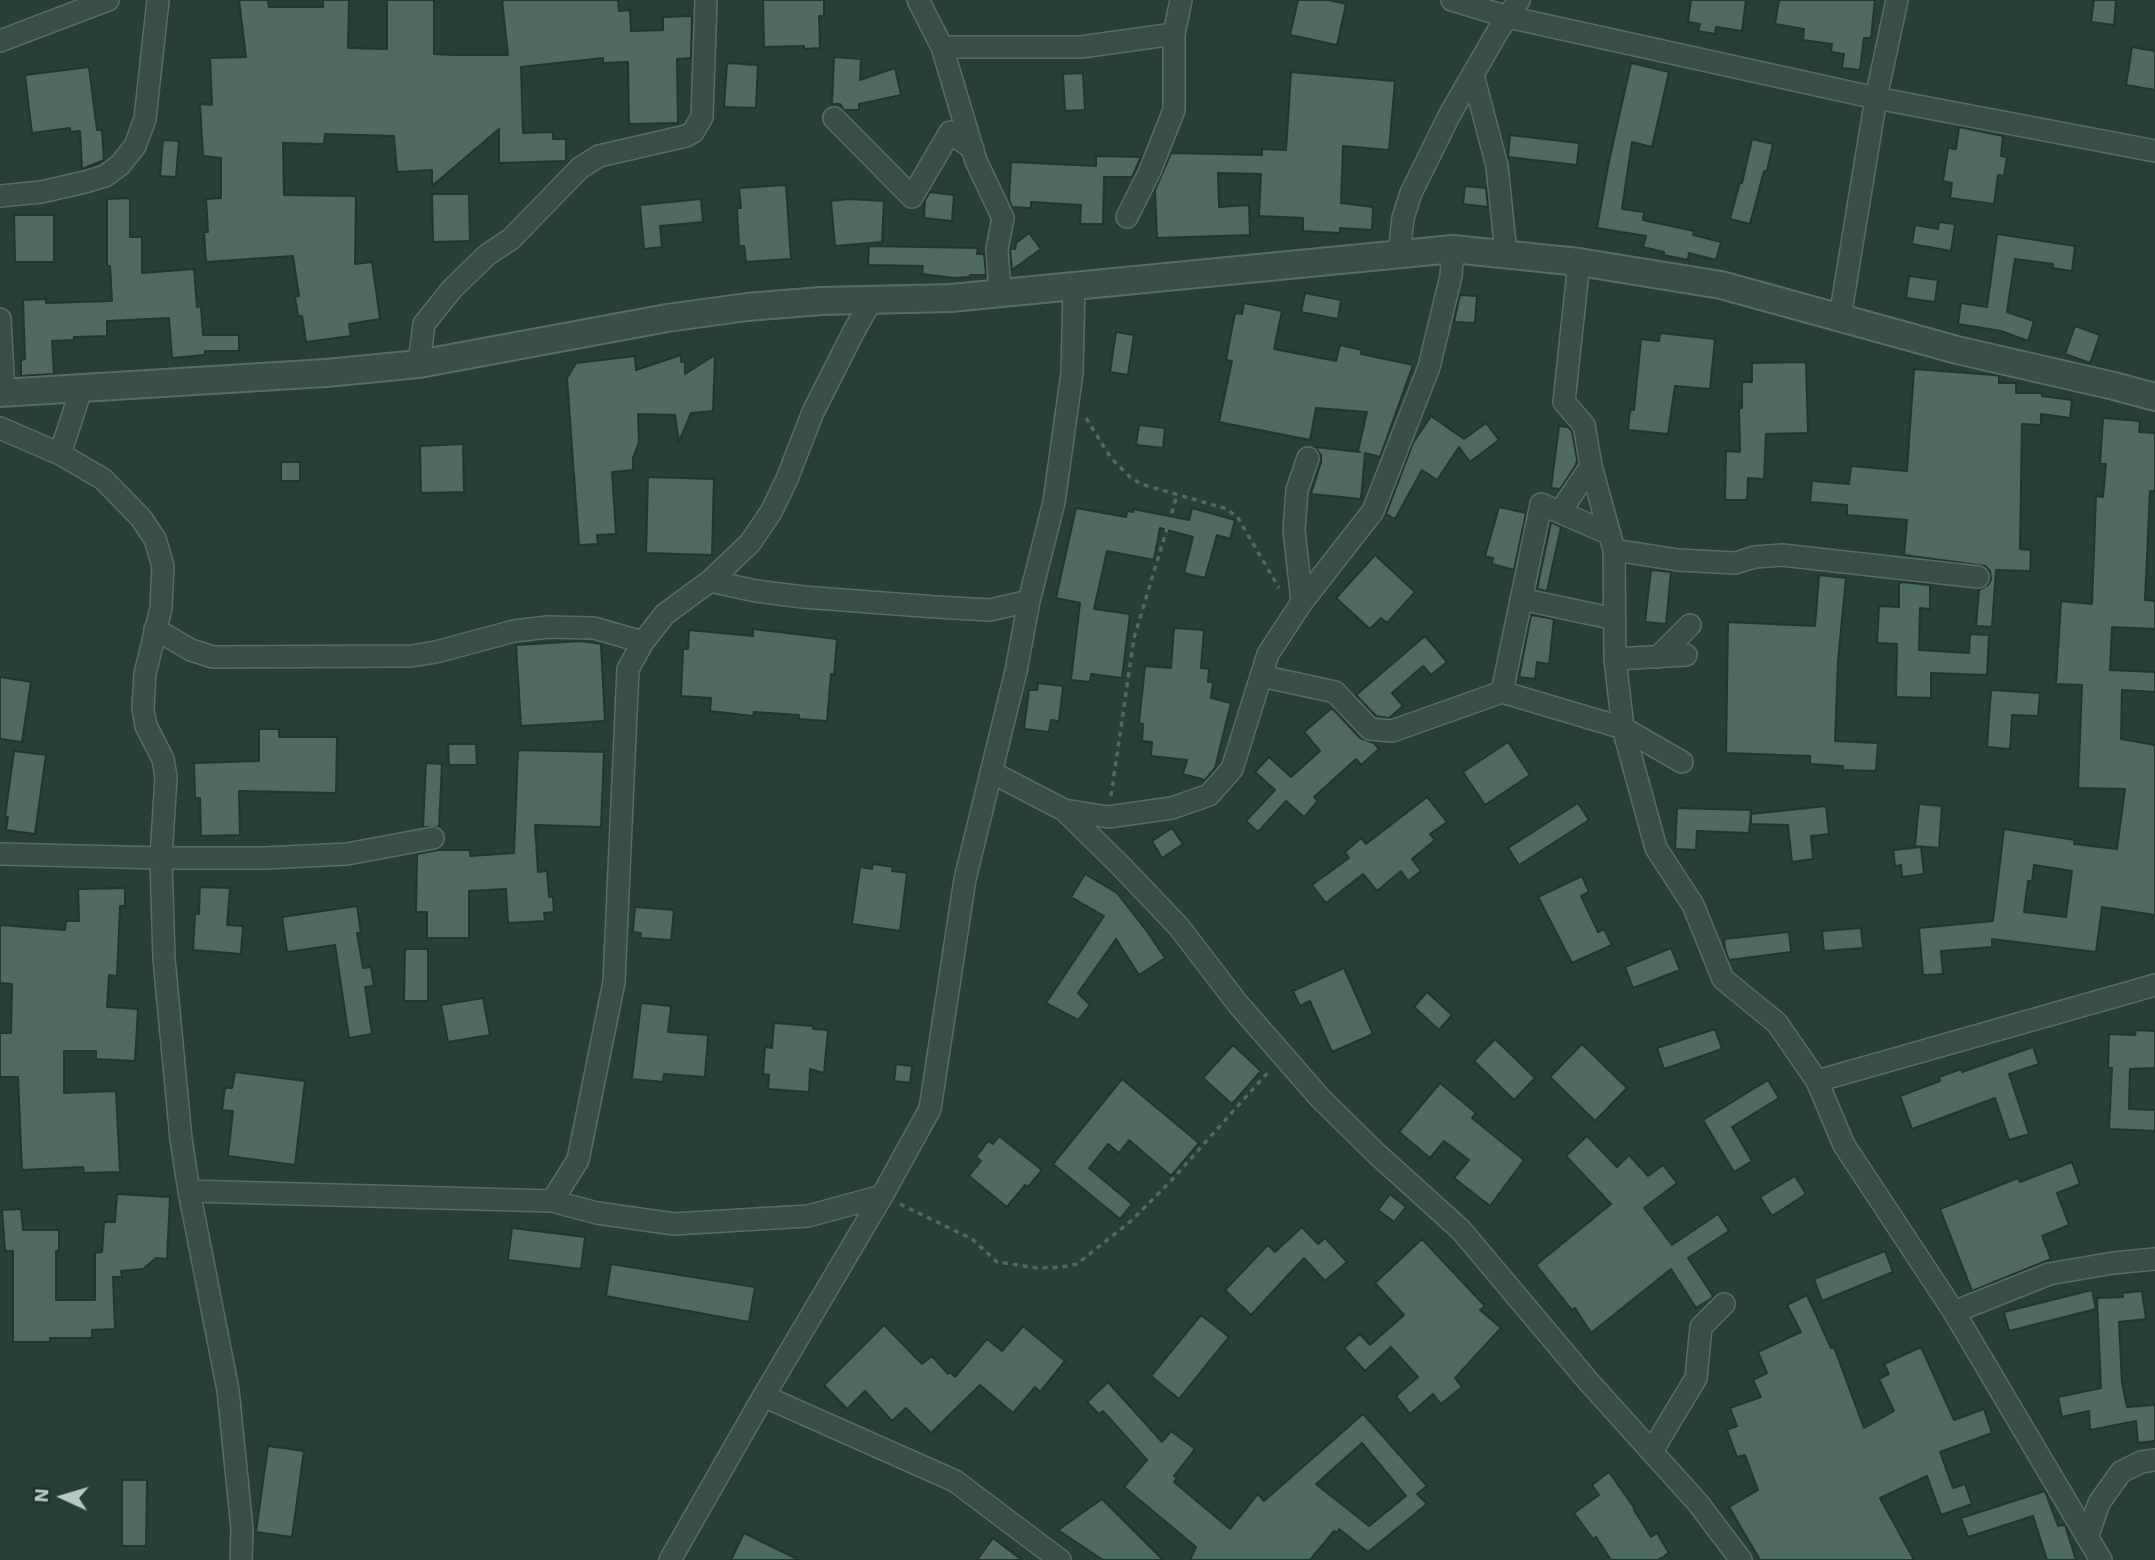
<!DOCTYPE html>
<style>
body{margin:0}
#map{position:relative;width:2155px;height:1560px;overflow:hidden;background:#263f38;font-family:"Work Sans",sans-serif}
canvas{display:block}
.north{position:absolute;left:28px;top:1462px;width:70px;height:70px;-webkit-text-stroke:5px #1f342f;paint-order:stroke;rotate:274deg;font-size:19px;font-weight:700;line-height:28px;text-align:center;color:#b6c9c5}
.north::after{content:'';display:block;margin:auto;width:24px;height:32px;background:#b6c9c5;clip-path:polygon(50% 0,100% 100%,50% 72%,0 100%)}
</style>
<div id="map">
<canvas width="2155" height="1560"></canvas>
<div class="north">N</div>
</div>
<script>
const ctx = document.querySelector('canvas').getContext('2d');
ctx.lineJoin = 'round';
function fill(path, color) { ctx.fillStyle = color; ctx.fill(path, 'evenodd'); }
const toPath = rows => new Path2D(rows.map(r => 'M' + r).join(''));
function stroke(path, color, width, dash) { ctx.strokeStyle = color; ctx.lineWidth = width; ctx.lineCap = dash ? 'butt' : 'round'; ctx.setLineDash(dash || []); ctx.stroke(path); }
const building = toPath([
 [239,0,268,0,269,7,323,7,323,0,349,0,348,48,387,49,387,0,434,0,434,54,456,55,508,55,502,0,618,0,619,11,630,10,631,31,663,30,663,17,692,16,691,58,677,59,678,123,629,124,628,62,603,63,603,58,521,67,523,133,553,132,553,139,566,139,566,161,499,163,499,129,432,186,432,170,397,172,394,136,325,134,324,144,283,143,284,195,356,196,355,264,372,262,380,319,349,324,351,336,306,342,302,316,298,316,295,297,299,296,293,256,206,262,204,232,208,232,206,199,221,198,221,158,203,156,200,104,212,105,210,58,246,57,239,0],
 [763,0,824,0,824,16,819,16,820,48,804,49,804,46,764,47,763,0],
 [1298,0,1329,0,1346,4,1337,45,1290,35,1298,0],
 [1691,0,1746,0,1742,31,1716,27,1715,34,1698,31,1700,24,1688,22,1691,0],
 [1779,0,1875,0,1871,38,1864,38,1860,70,1842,68,1844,54,1831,52,1832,44,1803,40,1804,29,1775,24,1779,0],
 [2094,0,2116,0,2114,25,2091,22,2094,0],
 [2132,47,2155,51,2155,90,2126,85,2132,47],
 [834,57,861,59,860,80,895,68,901,95,859,104,859,110,844,110,840,104,832,104,834,57],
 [727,63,758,65,756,108,724,107,727,63],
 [1631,63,1669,72,1652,147,1632,142,1622,209,1644,212,1643,220,1694,231,1693,235,1721,242,1716,260,1689,253,1688,260,1664,255,1664,252,1643,247,1646,236,1597,228,1608,166,1631,63],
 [89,67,97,130,102,130,104,160,82,169,80,131,70,132,70,128,32,133,25,75,89,67],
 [1291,72,1395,81,1389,150,1343,146,1341,203,1373,207,1372,230,1340,228,1340,233,1303,231,1303,218,1259,216,1261,174,1218,173,1219,207,1249,205,1250,235,1157,238,1155,190,1171,153,1262,155,1262,149,1286,150,1291,72],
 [1083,73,1085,110,1065,111,1063,74,1083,73],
 [1959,127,2003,136,2001,156,2007,157,2004,176,1998,175,1994,204,1950,198,1952,183,1943,181,1948,148,1956,149,1959,127],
 [1510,135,1579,143,1577,165,1508,157,1510,135],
 [1752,139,1773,144,1767,171,1764,171,1750,224,1730,219,1740,182,1742,183,1752,139],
 [163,140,179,141,176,177,160,176,163,140],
 [1096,156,1141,157,1132,177,1104,177,1103,224,1080,224,1081,205,1031,202,1031,208,1012,207,1009,200,1011,162,1096,166,1096,156],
 [786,185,791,259,746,262,744,246,739,246,737,208,741,208,739,188,786,185],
 [1465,186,1486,188,1488,207,1463,204,1465,186],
 [930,192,954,195,952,221,924,218,925,200,930,192],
 [432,194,469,194,470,241,433,242,432,194],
 [130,198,130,237,142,237,142,273,194,269,197,307,201,306,203,335,239,335,239,351,205,351,205,355,172,358,169,318,107,321,107,336,74,337,74,340,52,341,54,374,21,376,21,360,25,359,23,300,46,299,46,303,112,301,110,266,107,266,107,199,130,198],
 [701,199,703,222,660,226,662,247,644,249,640,205,701,199],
 [849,199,884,201,882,242,835,246,831,201,849,199],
 [14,215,54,215,54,262,15,262,14,215],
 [1939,222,1955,224,1951,251,1912,244,1915,225,1938,229,1939,222],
 [1029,233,1041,249,1012,270,1010,249,1015,249,1016,243,1029,233],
 [1997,234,2075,246,2072,271,2052,268,2053,264,2015,259,2007,312,2034,321,2028,341,2001,331,1958,324,1961,303,1987,307,1997,234],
 [869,246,978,248,977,254,984,254,986,275,970,275,969,277,954,278,922,274,923,266,868,265,869,246],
 [1909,276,1938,280,1935,302,1906,298,1909,276],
 [1305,293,1341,300,1338,319,1301,312,1305,293],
 [1460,295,1477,296,1475,323,1454,322,1460,295],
 [1244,303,1282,311,1274,349,1336,361,1340,345,1362,350,1361,354,1413,365,1380,457,1365,453,1361,499,1311,494,1321,462,1321,455,1315,447,1360,452,1358,451,1367,412,1316,408,1310,440,1219,422,1232,361,1226,360,1235,313,1242,314,1244,303],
 [2075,326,2100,335,2090,363,2065,354,2075,326],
 [1116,332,1134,335,1128,375,1110,372,1116,332],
 [1660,333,1715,339,1710,389,1675,386,1668,434,1628,430,1630,410,1634,410,1641,339,1659,341,1660,333],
 [681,355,681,362,685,362,685,374,715,355,713,411,691,413,679,442,675,415,638,414,639,442,633,458,633,470,612,472,616,534,597,535,598,544,579,545,567,378,576,363,635,356,636,370,681,355],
 [1806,362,1808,433,1766,434,1764,479,1748,478,1747,500,1725,500,1726,451,1740,452,1739,408,1742,408,1742,382,1752,382,1752,363,1806,362],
 [1914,369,1994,375,1999,376,1999,383,2016,383,2016,393,2042,393,2042,396,2072,400,2070,418,2041,414,2041,425,2022,424,2020,549,2031,550,2030,571,1996,570,1992,627,1976,626,1979,590,1988,585,1991,579,1990,571,1985,566,1904,555,1907,520,1847,515,1847,505,1810,502,1812,481,1849,484,1851,466,1907,471,1914,369],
 [1431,416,1464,439,1486,423,1499,440,1470,462,1459,447,1437,480,1422,470,1395,519,1386,514,1413,443,1431,416],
 [2103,418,2140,421,2139,432,2155,433,2155,491,2150,491,2145,600,2155,601,2155,629,2112,627,2110,670,2155,672,2155,692,2122,690,2121,739,2155,745,2155,915,2102,907,2096,952,1992,939,1992,947,1941,951,1943,974,1923,975,1919,928,1993,921,2004,829,2075,840,2074,844,2117,849,2125,789,2078,788,2082,685,2056,684,2061,601,2092,604,2096,496,2103,497,2106,464,2100,464,2103,418],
 [2034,865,2072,871,2066,917,2024,912,2028,881,2032,881,2034,865],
 [1139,425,1165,428,1163,448,1136,445,1139,425],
 [1559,426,1568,427,1572,431,1577,459,1576,465,1560,489,1551,488,1559,426],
 [463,444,464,492,421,493,420,446,463,444],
 [281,462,300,462,300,481,281,481,281,462],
 [648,477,714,479,712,555,646,553,648,477],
 [1499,507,1526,513,1514,570,1492,564,1493,558,1485,556,1499,507],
 [1076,508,1126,517,1127,511,1133,512,1133,509,1189,520,1192,508,1235,520,1230,539,1217,535,1205,578,1184,573,1193,537,1160,528,1154,560,1107,551,1094,609,1130,614,1122,678,1091,674,1090,682,1071,680,1080,603,1056,598,1076,508],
 [1551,522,1561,527,1547,591,1537,589,1551,522],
 [1375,555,1415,592,1387,623,1381,618,1370,629,1336,598,1375,555],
 [1651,570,1671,572,1666,624,1645,622,1651,570],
 [1819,575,1846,578,1838,661,1835,741,1878,743,1876,771,1843,770,1843,766,1810,764,1810,756,1726,753,1728,622,1815,626,1819,575],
 [1902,582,1930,585,1930,609,1920,608,1919,650,1969,653,1970,634,1989,635,1987,675,1931,673,1931,698,1896,697,1897,644,1877,643,1879,606,1899,607,1899,584,1902,582],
 [1531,615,1554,619,1549,664,1537,662,1535,679,1519,677,1531,615],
 [1174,628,1204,630,1201,668,1209,669,1208,682,1213,682,1211,698,1231,703,1215,768,1205,780,1183,774,1187,760,1151,756,1152,742,1142,741,1143,724,1139,723,1145,666,1171,668,1174,628],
 [753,629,837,639,834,675,831,674,827,721,799,719,799,715,754,712,753,716,710,711,711,698,681,696,683,649,688,649,689,630,753,636,753,629],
 [1425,636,1447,662,1431,675,1423,666,1392,693,1403,706,1389,718,1376,716,1356,695,1425,636],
 [581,641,601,644,605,721,521,726,516,645,581,641],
 [0,677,31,682,22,742,0,739,0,677],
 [1038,683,1063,686,1059,721,1051,720,1049,732,1024,729,1029,690,1037,690,1038,683],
 [1991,690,2040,693,2038,716,2012,715,2010,749,1987,747,1991,690],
 [1332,708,1360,738,1374,743,1379,749,1361,765,1356,759,1314,797,1318,801,1304,817,1286,801,1258,832,1246,821,1275,790,1255,772,1269,757,1291,777,1320,751,1304,732,1332,708],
 [259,729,279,729,279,737,337,737,336,793,239,791,240,835,201,836,200,798,195,798,194,763,259,761,259,729],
 [1508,742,1530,775,1485,805,1463,772,1508,742],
 [448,744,476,744,477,765,449,765,448,744],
 [518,750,604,752,601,827,535,825,538,872,547,871,549,897,553,897,554,912,544,913,545,921,508,923,506,889,469,891,469,938,427,938,427,912,416,912,417,854,438,850,470,850,470,856,514,853,518,750],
 [14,751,46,755,35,834,6,830,8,817,5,817,14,751],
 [426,763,442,764,439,827,423,827,426,763],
 [1427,797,1447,822,1430,834,1435,840,1412,859,1421,871,1408,881,1401,871,1377,891,1363,874,1326,903,1312,885,1349,858,1345,852,1361,838,1366,844,1427,797],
 [1578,803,1589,820,1519,865,1508,848,1578,803],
 [1919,804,1942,806,1939,848,1915,846,1919,804],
 [1826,806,1829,834,1811,836,1813,859,1792,862,1788,825,1751,824,1751,814,1826,806],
 [1677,808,1751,810,1749,833,1697,831,1696,850,1675,849,1677,808],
 [1172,828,1183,844,1162,858,1152,841,1172,828],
 [1921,847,1924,874,1902,877,1901,865,1895,866,1893,850,1921,847],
 [873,864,893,867,892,871,907,873,900,931,852,924,860,867,872,869,873,864],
 [1085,874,1117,893,1146,930,1165,958,1139,975,1116,939,1078,993,1090,1005,1078,1020,1046,1003,1104,916,1071,897,1085,874],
 [1582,876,1589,892,1581,896,1598,932,1604,929,1612,945,1572,963,1538,897,1582,876],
 [200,887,230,888,227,925,243,926,241,954,193,950,195,914,199,914,200,887],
 [125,888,125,906,120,906,117,976,109,975,107,1007,138,1009,135,1061,96,1059,96,1051,64,1051,64,1093,116,1091,120,1172,84,1173,83,1167,22,1170,18,1077,0,1077,0,1033,11,1033,12,984,0,983,0,925,65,930,66,921,79,921,78,889,125,888],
 [357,906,361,933,357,933,363,968,371,967,374,986,365,987,372,1034,349,1038,335,945,287,952,282,917,357,906],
 [635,907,674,910,671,940,640,938,641,933,633,932,635,907],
 [1861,928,1863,948,1824,951,1822,931,1861,928],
 [1789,932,1791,952,1729,960,1725,949,1724,939,1789,932],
 [1671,948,1680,970,1633,988,1625,967,1671,948],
 [405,949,428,949,428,1001,404,1001,405,949],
 [1344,968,1373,1034,1332,1052,1310,1001,1300,1006,1293,991,1344,968],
 [1427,992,1452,1015,1439,1030,1414,1007,1427,992],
 [483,998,490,1035,448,1042,441,1005,483,998],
 [641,1003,671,1006,668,1032,708,1035,705,1077,664,1074,663,1082,632,1079,641,1003],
 [774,1023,813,1026,813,1029,828,1030,824,1073,810,1069,809,1092,768,1089,769,1075,763,1074,765,1047,772,1048,774,1023],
 [1715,1029,1722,1049,1664,1069,1657,1048,1715,1029],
 [2136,1030,2155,1031,2155,1068,2130,1069,2129,1109,2155,1110,2155,1131,2109,1129,2112,1068,2108,1068,2109,1034,2135,1035,2136,1030],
 [1495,1039,1535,1078,1514,1100,1474,1061,1495,1039],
 [1582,1044,1627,1088,1595,1121,1550,1077,1582,1044],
 [1233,1045,1261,1071,1232,1104,1203,1078,1233,1045],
 [2033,1047,2039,1064,2009,1074,2029,1134,2009,1140,1995,1098,1912,1129,1900,1096,1940,1081,1939,1077,1961,1069,1962,1072,2033,1047],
 [896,1064,912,1066,910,1083,894,1081,896,1064],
 [235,1072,305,1081,295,1165,228,1156,233,1111,222,1110,225,1088,232,1088,235,1072],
 [1122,1079,1199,1143,1171,1176,1129,1140,1119,1153,1108,1144,1089,1168,1132,1204,1120,1219,1053,1164,1122,1079],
 [1768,1080,1779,1098,1732,1127,1752,1161,1734,1172,1703,1120,1768,1080],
 [1440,1083,1476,1113,1472,1118,1524,1160,1490,1206,1454,1178,1469,1160,1444,1141,1430,1158,1399,1132,1440,1083],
 [999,1136,1042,1170,1028,1187,1025,1185,1007,1207,969,1176,981,1161,976,1157,988,1141,993,1144,999,1136],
 [1587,1136,1617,1167,1629,1155,1648,1176,1663,1165,1677,1183,1644,1208,1672,1245,1718,1214,1729,1231,1688,1258,1713,1296,1712,1298,1696,1308,1671,1269,1591,1333,1575,1308,1572,1310,1536,1265,1611,1204,1566,1156,1587,1136],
 [2072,1162,2080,1184,2057,1193,2069,1225,2042,1236,2051,1259,1972,1291,1940,1209,2018,1178,2020,1182,2072,1162],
 [1795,1176,1806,1194,1772,1216,1760,1197,1795,1176],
 [117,1194,170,1197,167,1259,156,1258,143,1269,121,1271,122,1277,113,1277,115,1329,92,1330,92,1338,50,1338,50,1342,13,1342,13,1251,5,1251,2,1210,21,1209,23,1230,59,1230,59,1251,56,1251,56,1300,95,1300,95,1253,102,1252,104,1222,115,1222,117,1194],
 [1390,1194,1406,1207,1394,1222,1378,1210,1390,1194],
 [1302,1227,1318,1244,1325,1238,1347,1262,1325,1281,1304,1258,1251,1315,1225,1290,1268,1245,1275,1252,1302,1227],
 [512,1228,585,1237,581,1269,508,1260,512,1228],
 [1422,1239,1485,1306,1480,1310,1501,1328,1455,1378,1462,1387,1441,1404,1433,1394,1410,1414,1396,1396,1418,1377,1391,1347,1365,1371,1344,1348,1360,1334,1370,1345,1404,1315,1375,1283,1422,1239],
 [1885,1251,1893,1272,1822,1301,1814,1279,1885,1251],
 [611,1264,755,1287,749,1322,606,1296,611,1264],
 [2092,1290,2096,1309,2009,1331,2004,1312,2092,1290],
 [2142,1291,2146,1319,2119,1322,2122,1383,2127,1407,2155,1405,2155,1441,2138,1443,2136,1421,2090,1430,2089,1411,2062,1417,2058,1397,2101,1388,2097,1298,2123,1297,2122,1293,2142,1291],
 [1807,1295,1831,1348,1834,1347,1864,1428,1894,1411,1879,1379,1889,1374,1884,1364,1921,1347,1954,1420,1984,1409,1992,1433,1940,1452,1953,1488,1965,1484,1972,1504,1941,1515,1927,1476,1880,1498,1914,1560,1760,1560,1729,1507,1758,1490,1745,1455,1737,1457,1727,1430,1737,1426,1730,1408,1761,1397,1753,1380,1767,1373,1758,1352,1801,1332,1787,1305,1807,1295],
 [1201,1315,1229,1337,1179,1399,1151,1376,1201,1315],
 [884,1325,922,1364,932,1356,948,1374,950,1372,955,1377,987,1339,1002,1351,1023,1326,1065,1361,1040,1392,1035,1387,1013,1413,980,1385,931,1433,906,1408,892,1421,865,1391,847,1409,824,1385,884,1325],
 [1108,1382,1162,1442,1171,1431,1195,1449,1174,1476,1177,1478,1174,1482,1230,1529,1258,1494,1264,1501,1363,1414,1427,1486,1417,1494,1427,1504,1368,1552,1339,1529,1337,1533,1334,1531,1310,1560,1190,1560,1196,1547,1124,1487,1147,1460,1103,1411,1099,1414,1087,1402,1108,1382],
 [1362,1443,1406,1496,1369,1526,1316,1484,1362,1443],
 [268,1446,304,1451,292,1537,256,1532,268,1446],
 [1609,1472,1635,1509,1634,1510,1651,1537,1657,1533,1669,1553,1658,1560,1611,1560,1596,1537,1593,1539,1574,1513,1599,1495,1592,1485,1609,1472],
 [122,1480,147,1480,146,1546,122,1546,122,1480],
 [2045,1491,2058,1526,2065,1525,2076,1560,2047,1560,2033,1516,1968,1537,1961,1518,2045,1491],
 [1102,1499,1163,1560,1103,1560,1058,1530,1102,1499],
 [744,1533,799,1560,731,1560,744,1533],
 [993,1538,1022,1560,977,1560,993,1538]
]);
fill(building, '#4f6963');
stroke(building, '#213631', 2);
const minor = toPath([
 [918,0,942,47,1081,47,1174,34,1181,0],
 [1452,0,1508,17,1876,98,2155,151],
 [0,41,108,0],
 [942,47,976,161,1003,218,997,249,1000,293],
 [1473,75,1497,166,1506,253],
 [834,118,912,197,950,132,973,149],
 [0,196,41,192,85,182,105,176,120,165,135,146,145,119,158,0],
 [1127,217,1150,171,1174,110,1174,34],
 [1399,254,1403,218,1411,193,1450,114,1498,31,1519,0],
 [1579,262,1564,402,1584,425,1591,466,1614,550,1615,659,1623,728,1656,848,1693,905,1723,979,1777,1023,1817,1081,1844,1145,1954,1312,2101,1560],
 [1840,317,1876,98,1897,0],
 [0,319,4,393],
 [419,364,424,324,452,289,487,255,511,239,580,168,599,156,686,136,693,132,702,117,706,0],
 [0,428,60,454,103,479,141,518,155,539,163,566,161,608,145,674,143,709,146,726,163,759,166,777,161,858,164,959,181,1139,189,1191,228,1390,242,1529,241,1560],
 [60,454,82,387],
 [1560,512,1591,466],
 [1614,550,1678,560,1735,563,1755,557,1782,555,1978,577],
 [710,581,756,591,803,597,936,607,990,610,1029,601],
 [1521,599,1615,619],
 [1302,602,1294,530,1297,490,1308,458],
 [155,629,191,650,213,657,411,656,436,652,514,631,548,627,594,628,643,642],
 [1658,657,1690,625],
 [1615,659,1686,655],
 [1261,676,1335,692,1370,729,1392,731,1502,692,1623,728,1682,762],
 [1502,692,1541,504,1610,534],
 [991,772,1064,810,1120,865,1179,927,1238,1004,1320,1098,1377,1154,1461,1230,1588,1381,1698,1503,1741,1560],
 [1064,810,1108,817,1172,808,1209,795,1232,769,1268,654,1302,602,1373,511,1429,367,1451,276,1453,249],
 [0,854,161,858,265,858,347,854,433,838],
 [1817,1081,2155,985],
 [189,1191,552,1201,597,1213,674,1224,808,1216,882,1196],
 [552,1201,578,1160,614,982,628,669,643,642,665,614,710,581,750,543,771,512,787,479,813,412,854,331,871,301],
 [1954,1312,2049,1274,2113,1263,2155,1259],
 [762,1399,768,1398,955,1481,1060,1560],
 [1652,1451,1696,1378,1701,1327,1724,1304],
 [2088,1535,2099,1503,2121,1472,2141,1462,2155,1460],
 [670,1560,762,1399,882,1196,930,1109,965,879,1016,671,1029,601,1054,502,1072,373,1074,285]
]);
const tertiary = toPath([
 [0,393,326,373,419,364,667,318,747,307,821,301,951,298,1453,249,1579,262,1721,285,1957,350,2114,386,2155,397]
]);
stroke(minor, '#586c68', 24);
stroke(tertiary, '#586c68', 30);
stroke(toPath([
 [1086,418,1111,458,1130,477,1141,484,1227,509,1238,518,1279,588],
 [1111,796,1134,638,1177,495],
 [900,1204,972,1239,997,1262,1038,1268,1062,1267,1077,1264,1131,1221,1169,1183,1270,1070]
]), '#54695b', 3.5, [5, 5]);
stroke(minor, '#3a4f4a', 21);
stroke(tertiary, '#3a4f4a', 26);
</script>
